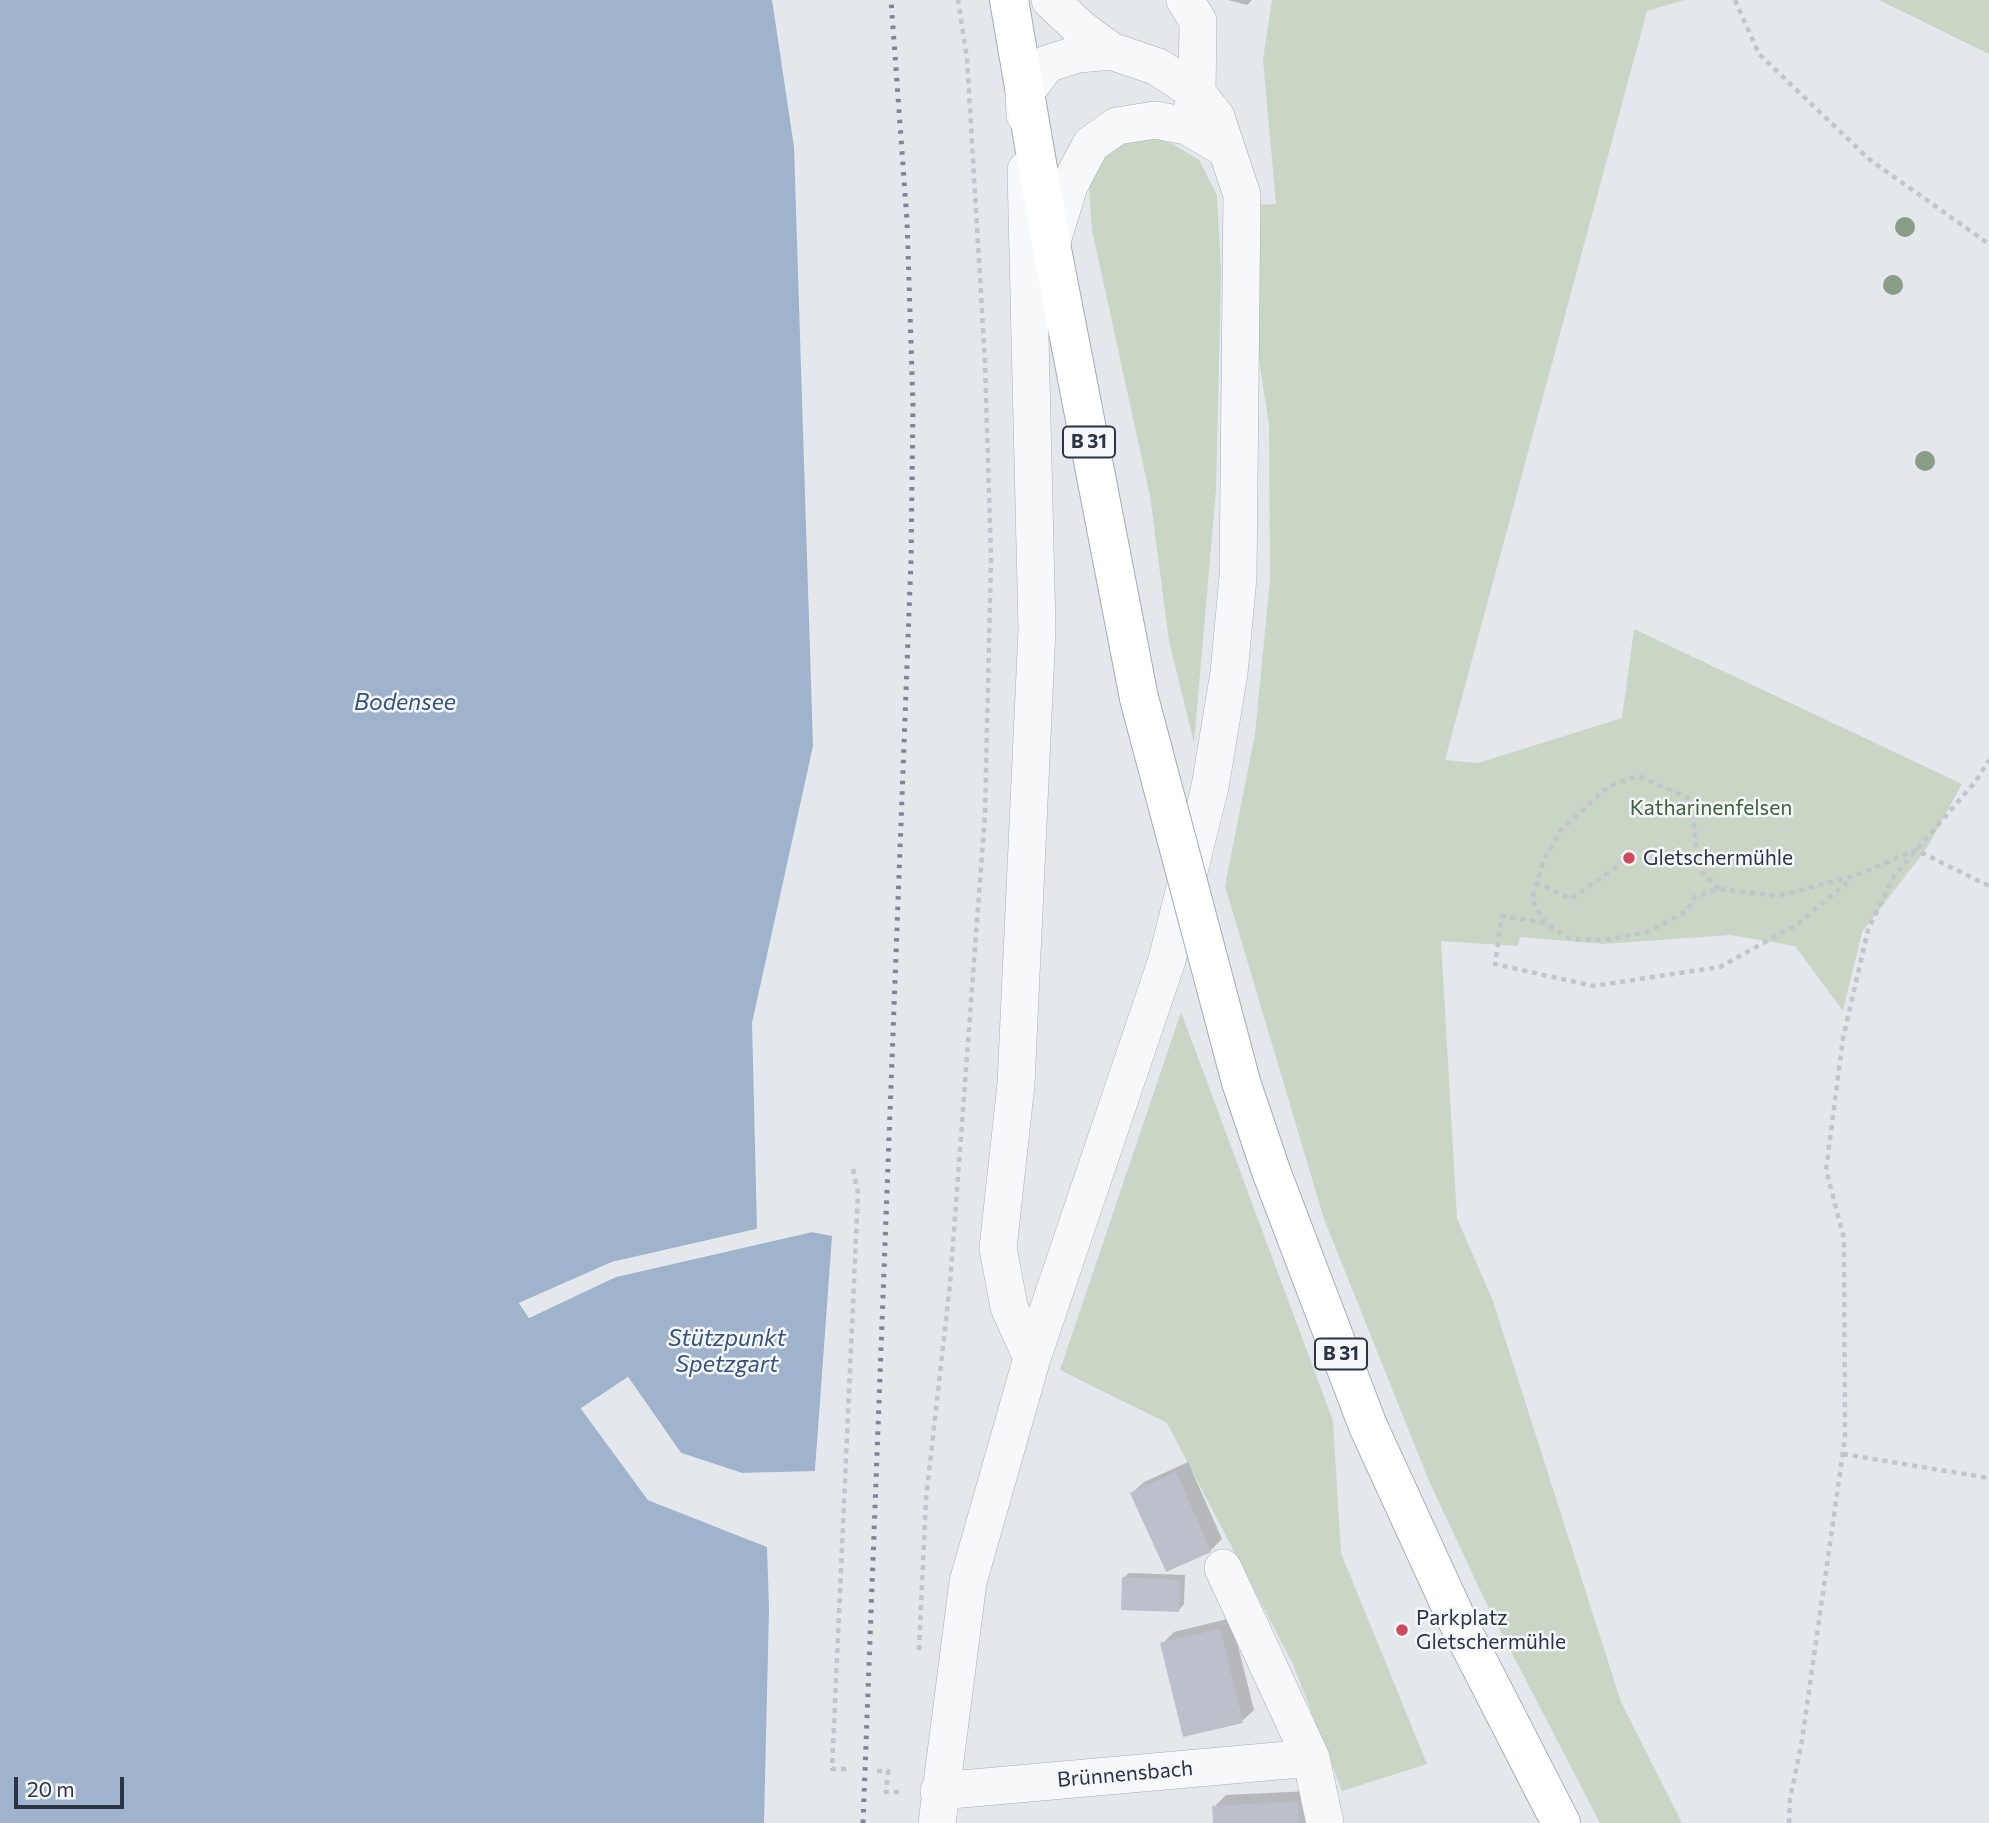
<!DOCTYPE html>
<meta charset="utf-8">
<style>
body{margin:0}
#map{position:relative;width:1989px;height:1823px;overflow:hidden;background:#e4e7ec;font-family:Commissioner,sans-serif}
canvas{display:block}
.scale{position:absolute;left:14px;top:1777px;width:110px;height:32px;box-sizing:border-box;border:4px solid #2b3445;border-top:0;padding-left:9px;font-size:21px;line-height:24px;white-space:nowrap;color:#2b3445;-webkit-text-stroke:5px #f4f6f9;paint-order:stroke}
</style>
<div id="map">
<canvas width="1989" height="1823"></canvas>
<div class="scale">20 m</div>
</div>
<script>
const ctx = document.querySelector('canvas').getContext('2d');
ctx.lineJoin = 'round';
function fill(path, color) { ctx.fillStyle = color; ctx.fill(path, 'evenodd'); }
const toPath = rows => new Path2D(rows.map(r => 'M' + r).join(''));
function stroke(path, color, width, dash) { ctx.strokeStyle = color; ctx.lineWidth = width; ctx.lineCap = dash ? 'butt' : 'round'; ctx.setLineDash(dash || []); ctx.stroke(path); }
function drawText(font, color, halo, rows, align = 'center') {
  ctx.font = font + ' Commissioner,sans-serif'; ctx.lineWidth = 5; ctx.setLineDash([]); ctx.textBaseline = 'middle'; ctx.strokeStyle = halo; ctx.fillStyle = color; for (const [text, x, y, turn = 0] of rows) {
    ctx.save(); ctx.translate(x, y); ctx.rotate((+turn || 0) * Math.PI / 180); ctx.textAlign = isNaN(turn) ? turn : align; if (halo) ctx.strokeText(text, 0, 0); ctx.fillText(text, 0, 0); ctx.restore();
  }
}
fill(toPath([
 [1272,0,1684,0,1647,11,1445,760,1478,763,1622,718,1634,629,1962,784,1927,848,1862,932,1843,1011,1795,946,1730,935,1603,944,1520,937,1518,946,1441,941,1457,1218,1493,1301,1621,1702,1682,1823,1600,1823,1489,1609,1429,1481,1324,1219,1225,886,1255,734,1270,580,1269,425,1246,273,1229,206,1276,204,1263,59],
 [1879,0,1989,0,1989,54],
 [1147,136,1173,144,1199,160,1217,195,1221,272,1216,490,1194,743,1169,641,1150,496,1092,230,1089,189,1095,161,1117,142],
 [1181,1012,1333,1421,1341,1553,1427,1764,1342,1791,1293,1664,1167,1423,1060,1370]
]), '#c9d6c5');
fill(toPath([
 [0,0,772,0,794,147,813,746,752,1023,757,1229,612,1262,519,1303,529,1318,615,1277,812,1232,833,1235,815,1472,742,1473,681,1453,628,1377,581,1409,648,1500,767,1547,769,1608,764,1823,0,1823]
]), '#9fb4cc');
fill(toPath([
 [761,1228,758,1232,613,1265,524,1304,530,1314,615,1273,812,1228,835,1233,817,1474,742,1477,680,1456,627,1382,586,1409,650,1497,768,1543,770,1548,648,1500,581,1408,628,1377,681,1453,742,1473,815,1471,832,1236,812,1232,616,1277,529,1318,519,1303,612,1262]
]), '#e4e7ec');
fill(toPath([
 [1228,0,1252,0,1247,5],
 [1188,1462,1222,1539,1210,1551,1132,1493,1144,1482],
 [1129,1573,1185,1575,1184,1604,1179,1610,1123,1578],
 [1231,1618,1254,1710,1242,1721,1162,1644,1174,1632],
 [1309,1791,1311,1823,1215,1823,1214,1807,1226,1795]
]), '#0003');
fill(toPath([
 [1176,1472,1211,1552,1166,1572,1130,1493],
 [1122,1577,1180,1580,1179,1612,1121,1610],
 [1220,1629,1243,1723,1183,1737,1160,1643],
 [1298,1802,1299,1823,1213,1823,1212,1806]
]), '#bbc0ca');
const minor = toPath([
 [1185,0,1198,21,1197,93,1192,110],
 [1025,115,1024,94,1047,64,1078,54,1111,51],
 [1026,170,1037,629,1016,1084,998,1248,1009,1307,1032,1358],
 [1051,244,1069,186,1091,144,1117,126,1155,120,1187,126,1226,149],
 [1223,1568,1311,1758,1325,1823],
 [939,1791,1311,1758],
 [937,1823,968,1582,1032,1358,1167,960,1210,787,1229,673,1238,577,1242,195,1216,117,1197,93,1158,67,1111,51,1080,28,1050,0]
]);
const major = toPath([
 [1009,0,1051,244,1139,698],
 [1241,1082,1271,1171,1368,1426,1457,1620,1561,1823]
]);
stroke(minor, '#a9aeb7', 38);
stroke(major, '#a3abb8', 40);
stroke(toPath([
 [1735,0,1759,54,1870,160,1989,244],
 [1536,882,1571,899,1629,858],
 [1719,889,1699,869,1691,799,1638,776,1609,786,1561,830,1543,862,1532,899,1545,923,1571,939,1604,940,1647,932,1687,911,1695,897,1719,889,1777,896,1855,876,1916,850,1989,886],
 [1545,923,1502,916,1495,964,1593,986,1720,967,1798,924,1851,879],
 [1843,1454,1989,1478],
 [919,1650,926,1499,950,1284,985,814,991,558,985,362,967,58,958,0],
 [846,1769,832,1769,858,1193,852,1164],
 [877,1771,888,1771,886,1792,903,1792],
 [1789,1823,1790,1799,1802,1740,1845,1438,1844,1238,1826,1170,1843,1038,1868,930,1894,876,1976,781,1989,760]
]), '#c2c5cb', 4.5, [5, 5]);
stroke(minor, '#f7f8fa', 37);
stroke(major, '#fff', 38);
stroke(toPath([
 [863,1823,911,560,913,405,907,221,891,0]
]), '#7d8696', 5, [3.5, 7]);
const majorBridge = toPath([
 [1139,698,1241,1082]
]);
stroke(majorBridge, '#a3abb8', 40, []);
stroke(majorBridge, '#fff', 38);
ctx.fillStyle = '#899d89';
for (const [x, y] of [
 [1905,227],
 [1893,285],
 [1925,461]
]) { ctx.beginPath(); ctx.arc(x, y, 10, 0, 2 * Math.PI); ctx.fill(); }
for (const [x, y, r, color] of [
 [1629,858,7,"#d1495b"],
 [1402,1630,7,"#d1495b"]
]) { const dot = new Path2D(); dot.arc(x, y, r, 0, 2 * Math.PI); ctx.fillStyle = color; ctx.fill(dot); stroke(dot, '#f4f6f9', 2.5); }
for (const [x, y, w] of [
 [1089,442,52],
 [1341,1354,52]
]) { const box = new Path2D(); box.roundRect(x - w / 2, y - 15.5, w, 31, 5); ctx.fillStyle = '#f4f6f9'; ctx.fill(box); stroke(box, '#2b3445', 2); }
drawText('bold 19px', '#2b3445', null, [
 ["B 31",1089,442],
 ["B 31",1341,1354]
]);
drawText('21px', '#3f6138', '#f4f6f9', [
 ["Katharinenfelsen",1711,808]
]);
drawText('21px', '#2b3445', '#f4f6f9', [
 ["Gletschermühle",1643,858],
 ["Parkplatz",1416,1618],
 ["Gletschermühle",1416,1642]
], 'left');
drawText('21px', '#2b3445', '#f4f6f9', [
 ["Brünnensbach",1125,1774,-5]
]);
drawText('italic 23px', '#34527a', '#f4f6f9', [
 ["Bodensee",405,702],
 ["Stützpunkt",727,1338],
 ["Spetzgart",727,1364]
]);
</script>
